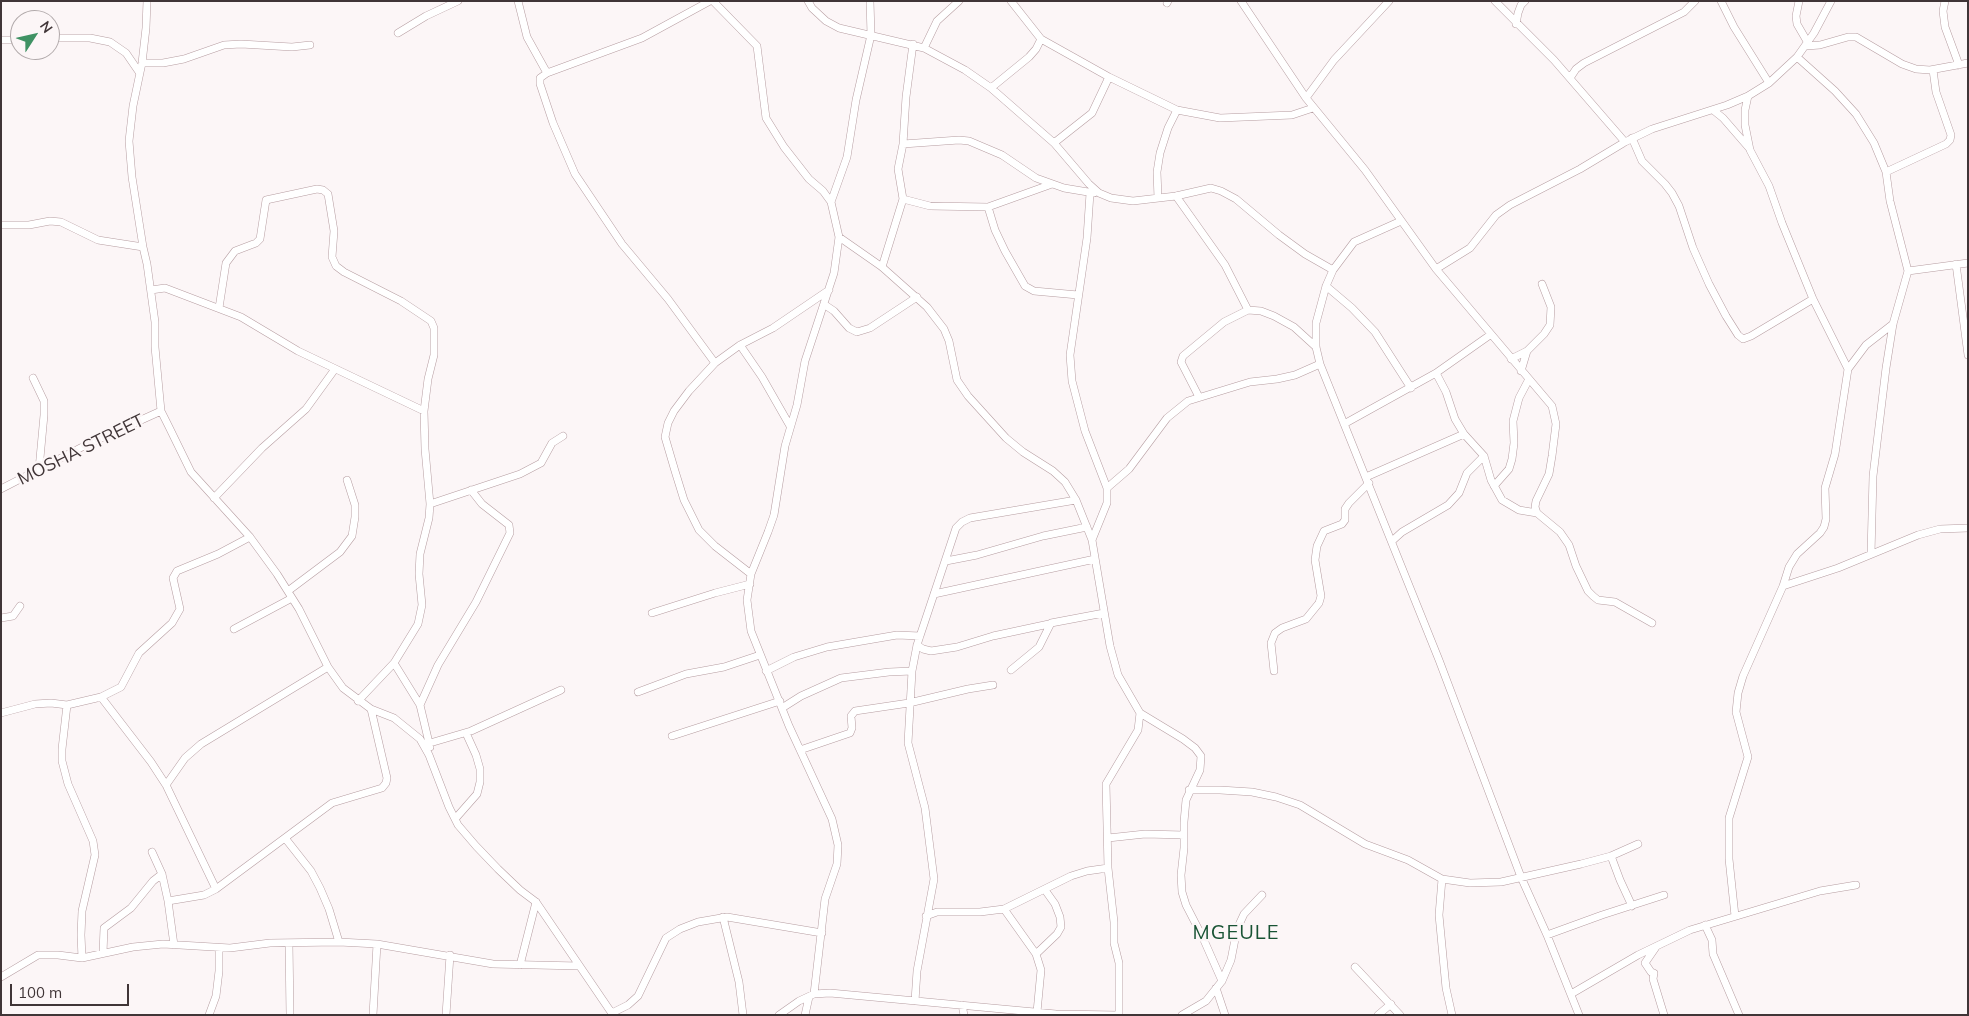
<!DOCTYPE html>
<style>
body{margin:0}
#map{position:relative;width:1969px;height:1016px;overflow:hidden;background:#fcf6f7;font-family:Mulish,sans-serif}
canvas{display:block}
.frame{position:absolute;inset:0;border:2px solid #403537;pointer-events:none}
.north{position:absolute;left:10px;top:10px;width:50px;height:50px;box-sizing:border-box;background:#fcf6f7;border:1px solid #b1a9aa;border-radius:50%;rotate:55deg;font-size:14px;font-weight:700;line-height:20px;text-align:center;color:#403537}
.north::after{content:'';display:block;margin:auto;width:18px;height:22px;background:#3f9264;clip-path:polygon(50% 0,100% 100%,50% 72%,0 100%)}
.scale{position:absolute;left:10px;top:984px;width:119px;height:22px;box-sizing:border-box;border:2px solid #403537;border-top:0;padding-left:6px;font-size:15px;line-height:18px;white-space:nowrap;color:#403537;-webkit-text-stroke:4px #fcf6f7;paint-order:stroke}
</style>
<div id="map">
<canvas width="1969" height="1016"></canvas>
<div class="frame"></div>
<div class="north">N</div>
<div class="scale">100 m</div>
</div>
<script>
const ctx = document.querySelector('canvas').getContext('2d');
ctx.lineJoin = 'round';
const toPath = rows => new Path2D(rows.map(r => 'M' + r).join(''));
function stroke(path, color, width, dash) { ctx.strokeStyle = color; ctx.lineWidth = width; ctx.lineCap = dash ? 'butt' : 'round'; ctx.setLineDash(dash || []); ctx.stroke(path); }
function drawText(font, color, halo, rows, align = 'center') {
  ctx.font = font + ' Mulish,sans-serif'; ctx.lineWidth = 5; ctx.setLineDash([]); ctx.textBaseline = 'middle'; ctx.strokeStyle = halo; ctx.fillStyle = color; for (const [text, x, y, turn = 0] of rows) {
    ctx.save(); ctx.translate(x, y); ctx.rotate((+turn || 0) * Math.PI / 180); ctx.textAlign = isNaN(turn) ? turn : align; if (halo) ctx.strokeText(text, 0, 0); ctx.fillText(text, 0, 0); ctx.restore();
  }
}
const street = toPath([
 [147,1,146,28,142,63,133,106,129,141,132,177,143,247,147,264,155,322,155,347,161,411,169,427,191,472,250,537,277,574,299,609,328,667,343,688,371,709,394,718,420,739,429,755,449,807,458,825,476,846,498,869,520,890,536,902,613,1015],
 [518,1,527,37,547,73],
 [710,1,642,38,547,73,540,78,540,84,553,123,575,174,622,244,668,299,715,363],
 [713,1,757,46,766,118,784,147,809,179,823,191,831,202,839,237,834,273,805,361,797,405,785,446,774,515,768,532,751,574,747,600,751,631,789,726,832,819,838,845,837,864,825,899,814,994],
 [808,1,812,8,826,21,839,28,924,48,965,70,991,88,1054,143,1089,184,1099,193,1111,198,1133,201,1176,196,1211,188,1221,191,1236,199,1279,235,1305,254,1333,270],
 [1011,1,1041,39,1109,77,1177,110,1220,118,1292,115,1313,108],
 [1241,1,1306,98,1365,170,1436,269,1552,406,1556,424,1552,456,1549,474,1536,501,1535,507,1537,513,1560,532,1569,545,1576,566,1588,591,1593,596,1598,600,1615,602,1652,623],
 [1495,1,1554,60,1625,142],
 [1721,1,1734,27,1769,83],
 [1799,1,1796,16,1797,24,1808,43],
 [1945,1,1943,11,1945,27,1959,65],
 [1167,3,1168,1],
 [1516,24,1518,13,1521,5,1525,1],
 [398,33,426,16,458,1],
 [50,38,90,38,110,42,126,53,139,72],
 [1,40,20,40],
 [1806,46,1820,45,1848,37,1856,37,1902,64,1916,69,1930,70,1968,63],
 [924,48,937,21,959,1],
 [1797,57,1835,91,1856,114,1874,143,1886,172,1890,201,1908,271,1893,324,1886,368,1873,476,1871,554],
 [142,63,163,63,184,59,224,45,241,44,292,47,310,45],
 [1570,78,1576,69,1584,63,1684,12,1695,1],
 [991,88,1029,57,1036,49,1041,39],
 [1748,96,1745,110,1745,125,1750,150,1769,186,1782,223,1813,299,1848,369],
 [1306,98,1334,60,1389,1],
 [1713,110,1723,118,1749,148],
 [1632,138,1642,161,1665,184,1672,193,1679,206,1693,248,1709,284,1726,316,1738,335,1743,339,1751,336,1813,299],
 [1054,143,1092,113,1109,77],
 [903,144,959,140,969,141,1002,155,1036,178,1064,188,1094,193],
 [1886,172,1946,144,1950,140,1951,135,1936,92,1933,70],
 [1090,193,1087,238,1070,355,1072,381,1085,431,1107,488,1107,503,1092,540],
 [1176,196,1225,265,1248,310],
 [1158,198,1157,172,1160,153,1168,128,1177,110],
 [903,199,930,206,988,207,1052,184],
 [831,202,847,157,856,100,871,35,870,1],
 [988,207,995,230,1005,251,1025,286,1034,291,1078,295],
 [1401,221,1354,242,1333,270,1326,286,1316,323,1316,347,1320,364,1439,660,1521,877,1547,935,1579,1015],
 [1,225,29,225,50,221,61,222,98,240,143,247],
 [839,237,882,267,927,307,944,329,949,341,957,380,968,396,1006,438,1023,452,1053,471,1065,482,1076,500,1092,540,1110,646,1118,675,1140,713,1138,730,1106,784,1108,868,1114,922,1114,943,1119,963,1119,1015],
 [1956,264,1968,355],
 [882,267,903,199,898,169,903,144,906,97,913,44],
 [1436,269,1470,248,1496,215,1510,205,1580,169,1625,142,1652,129,1727,105,1748,96,1769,83,1797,57,1814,33,1831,1],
 [1908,271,1968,263],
 [1326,286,1352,308,1375,332,1411,388],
 [151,290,165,288,241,317,298,351,424,411],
 [825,305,834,311,849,328,857,332,870,328,917,297],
 [219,308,226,263,235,251,256,243,260,239,266,200,317,189,323,190,328,194,334,231,332,257,336,266,344,272,401,301,431,321,434,328,434,355,428,379,424,411,425,449,430,504,429,518,420,554,419,574,422,605,418,624,394,663,358,701],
 [740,345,762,377,790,426],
 [1511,359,1527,351,1544,334,1550,325,1551,307,1542,284],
 [1521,371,1527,351],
 [1436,373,1446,392,1455,419,1464,434,1484,456,1491,480,1502,500,1519,510,1537,513],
 [33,378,44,401,44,415,39,469],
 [1199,397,1181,362,1183,356,1224,322,1248,310,1261,311,1274,316,1294,327,1316,347],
 [1344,424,1436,373,1490,335],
 [1366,477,1464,434],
 [1494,486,1509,469,1512,459,1514,443,1513,421,1519,398,1529,379],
 [1107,488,1129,469,1167,418,1188,401,1250,382,1277,379,1295,375,1320,364],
 [1,489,88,444,161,411],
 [214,498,262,448,306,409,335,369],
 [430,504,520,474,541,463,552,443,563,436],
 [1392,541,1402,532,1448,505,1459,493,1467,473,1484,456],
 [946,561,977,555,1043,536,1087,527],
 [751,574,715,546,699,530,684,500,675,471,665,437,668,423,674,411,689,391,715,363,740,345,773,328,829,290],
 [1783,586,1838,568,1918,535,1940,529,1968,528],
 [288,591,340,552,352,536,355,517,355,505,347,480],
 [934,594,1095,559],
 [652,613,715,593,750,584],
 [1,618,13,616,20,606],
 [234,629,292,598],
 [917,645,923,649,931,651,957,647,993,636,1049,624],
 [394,663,420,705,430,747],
 [1011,670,1039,647,1051,623,1104,613],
 [766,671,794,657,827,647,897,635,920,636],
 [1274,671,1271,643,1275,633,1282,628,1306,619,1319,603,1321,596,1315,560,1317,546,1324,531,1342,524,1345,520,1345,509,1349,503,1369,483],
 [638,692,686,674,724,667,760,655],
 [101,697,151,762,166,785,216,889],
 [67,705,62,749,62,761,68,784,93,841,95,855,82,911,81,935,82,958],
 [420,705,438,665,476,602,510,533,509,525,482,504,471,490],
 [782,708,801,696,841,678,889,672,912,671],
 [1,713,35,704,51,703,67,705,101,697,121,687,139,653,172,623,180,609,173,578,177,571,218,554,250,537],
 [1140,713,1183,739,1195,748,1201,756,1200,770,1186,800,1184,822,1184,848,1181,875,1182,892,1186,905,1203,938,1222,981],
 [672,736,780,701],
 [430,743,471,731,561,690],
 [800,750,850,733,852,728,851,716,855,711,909,703,968,689,993,685],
 [166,785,185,758,201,744,328,667],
 [1189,790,1220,790,1252,792,1276,797,1300,805,1365,844,1408,860,1442,879,1470,883,1501,882,1581,864,1611,856,1638,844],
 [455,819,477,794,480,782,480,769,476,755,466,733],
 [285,838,311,871,320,888,329,909,339,942],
 [1108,838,1145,834,1184,835],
 [152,852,162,874,168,901,174,945],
 [1611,856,1620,880,1632,906],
 [1442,879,1439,915,1446,988,1452,1015],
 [168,901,204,895,216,889,332,803,382,788,386,783,387,778,371,709],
 [1004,909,1036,954,1041,970,1037,1012],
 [926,916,937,912,980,912,1004,909,1071,876,1087,871,1108,868],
 [1735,916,1729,859,1729,818,1748,757,1736,712,1738,693,1743,676,1783,586,1789,567,1797,554,1820,533,1824,527,1826,519,1825,488,1835,454,1848,369,1866,345,1893,324],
 [723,917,739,982,743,1015],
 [1705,925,1712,940,1713,954,1739,1015],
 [1547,935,1602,915,1664,895],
 [289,943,290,1015],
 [1656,947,1645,963,1651,972,1654,973,1653,979,1664,1015],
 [103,953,104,928,131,908,153,881,162,874],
 [1036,954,1057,934,1061,927,1060,917,1055,904,1045,890],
 [520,965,536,902],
 [1355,967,1400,1015],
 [1,977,38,955,58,955,82,958,133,947,163,944,230,948,270,943,339,942,377,944,493,964,579,966],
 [1216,988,1225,1015],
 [1571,994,1638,955,1690,930,1820,891,1856,885],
 [915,1001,917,971,934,879,925,808,908,743,912,671,917,645,956,528,962,522,970,518,1076,500],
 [962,1005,964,1015],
 [612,1013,628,1005,638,996,666,938,680,929,698,922,727,917,822,933],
 [209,1015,216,996,219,971,219,948],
 [373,1015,377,944],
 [446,1015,450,955],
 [779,1015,799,1001,814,994,830,993,1056,1014,1118,1015],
 [805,1015,809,997],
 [1182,1015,1206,1001,1222,981,1231,960,1237,929,1244,914,1262,895],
 [1378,1015,1391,1004]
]);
stroke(street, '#b69da1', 8);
stroke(street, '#fff', 7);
drawText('18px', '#403537', '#fcf6f7', [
 ["MOSHA STREET",81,450,-26]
]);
ctx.letterSpacing = '1px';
drawText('20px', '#185334', '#fcf6f7', [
 ["MGEULE",1236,933]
]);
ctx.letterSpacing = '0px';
</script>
